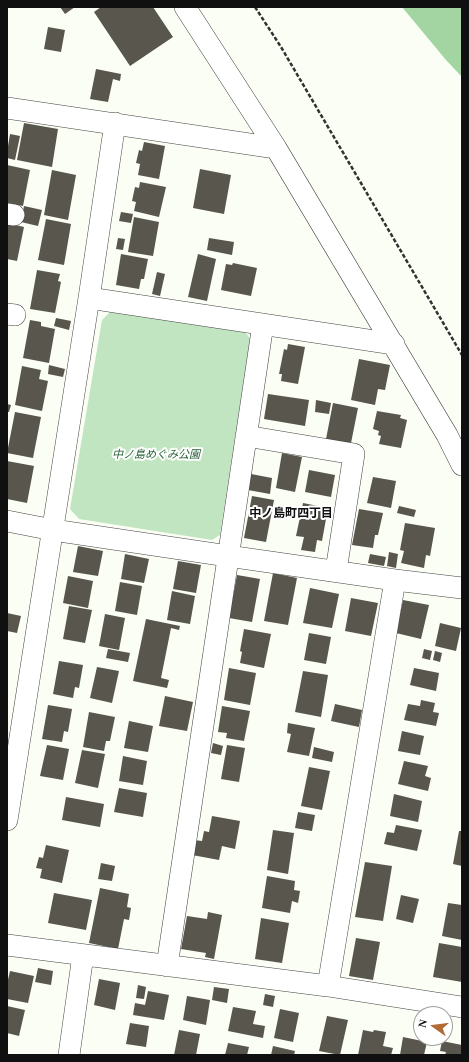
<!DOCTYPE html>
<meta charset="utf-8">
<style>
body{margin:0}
#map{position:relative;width:469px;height:1062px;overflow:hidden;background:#fbfef4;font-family:Georgia,serif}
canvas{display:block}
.frame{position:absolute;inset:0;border:8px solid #101010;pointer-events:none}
.north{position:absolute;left:413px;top:1006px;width:40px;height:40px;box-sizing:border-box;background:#fff;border:1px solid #9f9f9f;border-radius:50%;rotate:284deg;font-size:11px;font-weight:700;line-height:16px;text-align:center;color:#101010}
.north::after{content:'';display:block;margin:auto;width:14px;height:18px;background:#b26a37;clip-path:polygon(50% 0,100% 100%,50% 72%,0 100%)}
</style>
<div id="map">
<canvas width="469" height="1062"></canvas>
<div class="frame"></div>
<div class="north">N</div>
</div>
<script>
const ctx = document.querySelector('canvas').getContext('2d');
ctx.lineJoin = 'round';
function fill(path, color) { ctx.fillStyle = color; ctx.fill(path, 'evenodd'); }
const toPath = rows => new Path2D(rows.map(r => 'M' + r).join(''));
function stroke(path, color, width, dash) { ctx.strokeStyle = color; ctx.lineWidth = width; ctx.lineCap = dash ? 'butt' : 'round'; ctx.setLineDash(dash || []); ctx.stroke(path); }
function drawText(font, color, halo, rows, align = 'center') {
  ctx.font = font + ' Georgia,"Noto Sans JP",serif'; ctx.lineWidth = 4; ctx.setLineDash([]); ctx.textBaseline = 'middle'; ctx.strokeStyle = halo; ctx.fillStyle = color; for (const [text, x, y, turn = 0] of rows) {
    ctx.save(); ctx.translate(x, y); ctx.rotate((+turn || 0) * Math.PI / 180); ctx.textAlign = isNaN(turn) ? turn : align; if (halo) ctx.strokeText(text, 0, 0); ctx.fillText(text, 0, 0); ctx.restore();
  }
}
fill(toPath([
 [111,311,244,331,250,338,220,535,212,540,79,519,70,509,102,320]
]), '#c2e5c1');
fill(toPath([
 [402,7,462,7,462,77,446,60]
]), '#a2d5a2');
fill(toPath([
 [60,7,75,7,65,14],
 [101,7,153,7,173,37,130,66,94,12],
 [48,27,65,30,61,52,44,49],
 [96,69,121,74,120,81,113,79,108,102,90,99],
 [24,123,58,129,52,167,17,160],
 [10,134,20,136,15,160,7,158,7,152],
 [144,142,165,146,159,179,138,175,140,164,136,163,139,150,142,151],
 [7,165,30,170,23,206,7,203],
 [200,169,231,175,224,214,193,208],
 [52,170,76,175,68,220,44,215],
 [140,182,166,187,159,217,134,211,136,202,132,201,135,187,139,188],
 [24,206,42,210,38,226,21,222],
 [121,212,133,214,131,223,119,221],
 [134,217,159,222,153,256,128,252],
 [46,219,71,224,64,265,38,260],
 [7,223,24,227,17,261,7,259],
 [118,238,125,239,123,250,116,249],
 [209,238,234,242,232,255,207,250],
 [121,254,148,259,144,279,141,279,139,289,116,285],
 [198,254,216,259,207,301,188,297],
 [233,263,257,268,251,296,221,290,226,264,232,265],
 [37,270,60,274,58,281,61,282,55,313,30,309],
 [157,272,165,274,160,296,152,294],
 [56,318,71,321,69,330,54,326],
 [30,320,41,322,41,326,55,329,49,363,23,358],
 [288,344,305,347,298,384,281,381,282,374,279,374,284,349,287,350],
 [359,359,390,365,385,390,378,389,375,405,351,400],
 [49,365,65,369,63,377,48,374],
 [22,366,41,370,39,379,48,381,42,411,15,405],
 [268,394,309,400,305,426,264,419],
 [316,400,331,403,329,414,315,412],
 [333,403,358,408,351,443,326,439],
 [7,404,11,405,9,412,7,412],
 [377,411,401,415,400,418,407,420,401,448,379,444,381,436,378,435,379,431,373,429],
 [15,412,41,417,33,458,7,453],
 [282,453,302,457,295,492,276,488],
 [7,461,34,466,27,503,7,499],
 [309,470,335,475,331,497,305,492],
 [251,474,272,478,270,494,248,490],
 [373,477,396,481,391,508,367,503],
 [252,496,274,500,266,542,244,538],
 [303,503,328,508,322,541,317,540,315,552,301,550,304,537,296,536],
 [399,506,416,510,414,517,397,513],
 [359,509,383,513,378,535,375,535,373,548,352,545],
 [405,523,435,528,430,556,426,555,424,568,401,563,404,551,400,550],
 [78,546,103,551,98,576,73,572],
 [389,552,398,554,396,568,387,566],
 [125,554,149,559,144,583,121,579],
 [370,554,386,557,384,566,368,563],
 [178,561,201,565,196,593,173,589],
 [273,573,297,578,288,625,264,621],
 [237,575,260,579,252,622,229,618],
 [68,576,93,581,88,608,63,603],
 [120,582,142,586,137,615,115,611],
 [310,588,339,594,332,628,303,623],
 [172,591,195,596,190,624,167,620],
 [351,598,378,603,371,636,345,631],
 [403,600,429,605,421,639,396,633],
 [69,606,92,610,85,643,63,639],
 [7,613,21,616,17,633,7,631],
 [105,614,125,618,119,650,99,646],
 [146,619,180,626,179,630,171,628,161,678,169,680,167,688,133,681],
 [440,623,461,628,456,651,435,646],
 [244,629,271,634,264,668,240,663,242,652,240,651],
 [309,633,331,637,326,664,304,660],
 [108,649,130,653,128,662,106,658],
 [424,649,432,651,430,660,422,658],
 [435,651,442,653,440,662,433,660],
 [59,661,83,665,79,688,75,687,73,698,53,694],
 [97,667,119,671,112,703,90,698],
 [229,668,256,673,250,705,224,700],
 [414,668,439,673,436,691,410,685],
 [303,671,328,675,321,717,295,712],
 [165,696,193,702,187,731,159,726],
 [421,700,435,703,433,712,439,713,436,726,404,720,408,704,420,706],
 [335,704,362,710,359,727,331,721],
 [48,705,72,709,68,732,64,731,62,742,42,739],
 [222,706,250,711,244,741,226,738,227,733,218,732],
 [89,712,115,717,110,741,106,741,104,751,83,747],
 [129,721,153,726,148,752,124,748],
 [288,723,315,728,309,756,287,752,291,734,287,733],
 [402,731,424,736,420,755,398,751],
 [213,743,223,746,221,755,211,753],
 [47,745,69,749,63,780,40,776],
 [227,745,245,748,239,782,221,779],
 [314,747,334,752,332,762,312,758],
 [82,750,105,754,98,788,75,783],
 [123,756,147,761,143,785,119,781],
 [404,761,428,766,425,776,431,778,428,791,398,784],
 [309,767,330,771,322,810,301,806],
 [119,788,147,793,143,817,114,812],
 [394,794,422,801,418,822,390,816],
 [66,797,104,804,100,827,62,820],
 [298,812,315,815,312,831,295,828],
 [212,816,240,821,235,849,222,846,219,860,192,855,194,840,202,841,204,831,209,832],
 [396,825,422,830,417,851,384,844,387,832,394,833],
 [273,830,294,833,288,874,267,870],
 [459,831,462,831,462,866,453,864],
 [46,845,69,850,62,883,40,878,42,869,36,868,39,857,43,858],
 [365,862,392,866,383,921,355,917],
 [101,863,115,866,112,881,98,879],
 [267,876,295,881,294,890,300,891,298,903,292,901,290,913,262,908],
 [100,888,129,894,127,907,131,908,129,920,124,919,118,949,89,943],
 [54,893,92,900,86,930,48,923],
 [401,895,419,899,413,923,396,919],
 [448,903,462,905,462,940,442,936],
 [208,912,222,915,214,959,205,957,206,953,181,949,187,916,207,919],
 [261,918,289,923,282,963,255,959],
 [356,938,380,942,373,980,349,976],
 [439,943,462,947,462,982,433,977],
 [38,968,53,971,51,985,35,982],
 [10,971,34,976,28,1003,7,999,7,984],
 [99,979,120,983,115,1010,94,1005],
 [138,985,146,987,144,999,136,998],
 [214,987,229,989,227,1003,212,1000],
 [148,991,169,995,164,1020,133,1015,135,1003,145,1005],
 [265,994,275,996,273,1007,263,1005],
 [187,996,210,1000,206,1025,183,1020],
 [7,1006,25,1010,19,1036,7,1033],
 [233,1007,256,1011,253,1024,265,1026,263,1038,228,1031],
 [280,1009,299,1013,293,1042,274,1038],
 [327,1016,348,1020,340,1055,319,1051],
 [130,1023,149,1026,146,1047,126,1044],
 [179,1030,200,1034,196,1055,174,1055],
 [363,1030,373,1032,374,1030,386,1032,383,1046,393,1048,391,1055,358,1055],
 [403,1037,427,1042,424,1055,400,1055],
 [442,1041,462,1045,462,1055,445,1055,446,1052,440,1051],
 [228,1043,249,1047,247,1055,225,1055],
 [273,1046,295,1051,294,1055,271,1055]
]), '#58564d');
const minor = toPath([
 [185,7,276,148,447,435,462,465],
 [7,108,276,148],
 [7,214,14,215],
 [89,298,394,344],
 [7,314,15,315],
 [246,436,354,454,336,571],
 [7,521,53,530,228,556,395,580,462,588],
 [7,820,89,298,115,123],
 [7,945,328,986,462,1007],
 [167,966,263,324],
 [328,986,395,580],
 [69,1055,83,955]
]);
stroke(minor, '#434343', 22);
stroke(toPath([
 [255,7,281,47,462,355]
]), '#323232', 2.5, [4, 2]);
stroke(minor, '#fff', 21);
drawText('italic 11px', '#276136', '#fff', [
 ["中ノ島めぐみ公園",156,454]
]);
drawText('bold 12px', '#101010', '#fff', [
 ["中ノ島町四丁目",291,512]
]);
</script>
